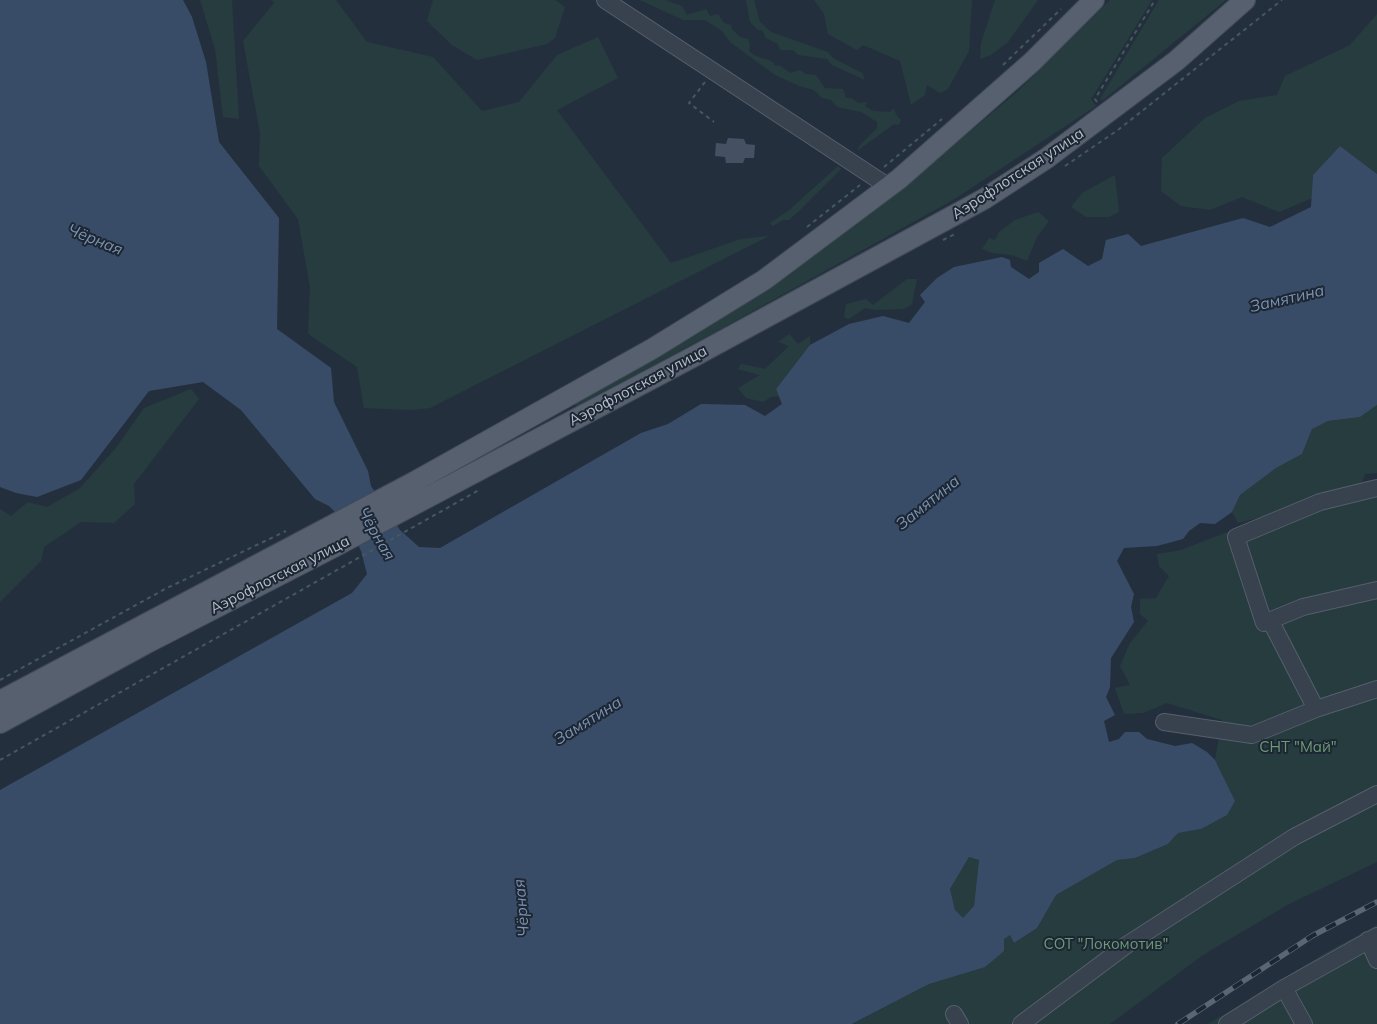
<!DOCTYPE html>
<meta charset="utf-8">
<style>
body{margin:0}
canvas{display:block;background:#242f3e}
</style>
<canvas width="1377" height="1024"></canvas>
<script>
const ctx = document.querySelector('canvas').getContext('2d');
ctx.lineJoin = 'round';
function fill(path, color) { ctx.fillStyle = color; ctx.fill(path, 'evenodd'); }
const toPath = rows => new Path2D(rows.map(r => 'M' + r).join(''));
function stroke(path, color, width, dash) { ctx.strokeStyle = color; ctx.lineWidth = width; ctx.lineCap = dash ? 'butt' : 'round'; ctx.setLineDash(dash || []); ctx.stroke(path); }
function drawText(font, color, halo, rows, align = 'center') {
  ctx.font = font + ' Mulish,sans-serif'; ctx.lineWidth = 4; ctx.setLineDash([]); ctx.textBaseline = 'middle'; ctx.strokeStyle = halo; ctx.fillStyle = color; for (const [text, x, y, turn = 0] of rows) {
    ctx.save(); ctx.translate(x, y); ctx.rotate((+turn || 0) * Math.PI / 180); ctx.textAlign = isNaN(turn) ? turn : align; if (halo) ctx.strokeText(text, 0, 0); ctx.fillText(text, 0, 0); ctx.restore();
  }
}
fill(toPath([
 [200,0,232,0,239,119,223,117,215,49],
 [272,0,336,0,367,42,433,57,482,111,519,102,557,55,598,37,618,78,557,110,671,263,741,239,769,236,430,408,410,410,364,408,357,367,308,334,310,287,298,219,259,166,260,133,243,41,274,3],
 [433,0,555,0,565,7,555,38,547,44,477,60,452,45,427,21],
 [640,0,665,0,682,6,687,15,706,9,710,16,718,14,724,23,731,25,732,29,740,37,748,39,750,44,749,51,756,56,771,61,776,66,779,65,790,73,800,70,806,74,816,75,825,88,843,89,846,98,851,98,859,103,867,102,865,106,873,111,890,112,894,108,896,115,901,120,899,125,894,124,857,151,860,145,877,128,877,122,861,112,837,107,831,100,822,98,814,90,799,86,775,75,730,42,722,31,705,20,683,20],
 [746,0,754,0,760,22,771,32,828,52,833,58,862,73,865,80,832,65,827,59,798,55,793,50,780,50,778,44,766,38,762,30,758,30,750,22],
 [814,0,972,0,969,51,948,89,940,93,927,85,925,95,911,105,900,61,863,45,857,50,828,34,824,14],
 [995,0,1038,0,1008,42,991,55,980,59,981,43],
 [1110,0,1152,0,1091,99,1096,106,953,200,715,332,577,406,572,404,788,272,886,202,1017,92],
 [1159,0,1226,0,1102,101,1100,99],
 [1377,14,1377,174,1340,146,1313,175,1312,198,1279,212,1242,197,1210,210,1181,206,1161,191,1162,158,1205,118,1239,101,1277,95,1285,76,1350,45],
 [838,166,841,169,801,209,789,220,783,220,773,226,770,223,788,211],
 [1115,175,1119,212,1109,217,1086,217,1071,207,1082,193],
 [1038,212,1049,221,1037,237,1027,261,1012,255,992,253,982,249,989,238,995,240,999,232,1015,220],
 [907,279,917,279,912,304,904,309,875,310,865,308,849,319,844,317,846,304,866,299,873,305],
 [789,334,798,344,810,336,810,345,776,389,779,396,771,397,763,402,746,398,738,388,760,375,738,369,741,364,765,369,789,346,778,342],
 [191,389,199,399,134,484,135,504,114,523,81,522,44,547,41,561,0,602,0,509,11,516,28,502,47,507,80,488,116,448,144,408],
 [1377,405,1377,473,1365,474,1361,486,1377,484,1377,862,1289,904,1203,955,1110,1024,853,1024,929,984,1004,951,1003,939,1010,935,1014,943,1037,928,1056,895,1117,860,1135,858,1168,844,1178,833,1201,829,1235,801,1215,760,1222,720,1167,703,1143,713,1124,714,1115,688,1130,685,1120,666,1130,643,1148,621,1140,614,1140,599,1156,598,1169,576,1159,566,1157,554,1181,550,1271,515,1238,523,1232,512,1240,495,1276,468,1302,454,1312,429,1328,421,1360,417],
 [969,857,979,860,974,906,963,919,955,910,950,889],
 [1377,925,1377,1024,1208,1024,1327,952]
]), '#263c3f');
fill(toPath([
 [0,0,183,0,192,17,206,62,219,142,279,218,277,329,331,368,334,402,368,471,371,486,400,530,419,547,440,548,641,433,668,424,701,404,745,405,765,416,782,404,776,389,810,345,849,324,883,316,909,323,925,302,920,295,937,278,954,267,1002,257,1010,260,1011,267,1029,279,1039,272,1039,263,1063,249,1088,266,1102,259,1106,240,1128,234,1141,246,1243,218,1270,227,1311,207,1313,175,1340,146,1377,174,1377,405,1360,417,1328,421,1312,429,1302,454,1276,468,1240,495,1232,512,1215,524,1200,523,1189,531,1183,539,1157,546,1124,548,1117,561,1134,594,1131,607,1134,622,1111,658,1110,687,1106,697,1115,715,1104,721,1109,742,1119,739,1125,732,1139,732,1147,739,1175,746,1192,743,1207,752,1215,760,1235,801,1227,815,1201,829,1178,833,1168,844,1135,858,1117,860,1056,895,1037,928,1014,943,1010,935,1004,939,1004,951,985,967,929,984,852,1024,0,1024,0,790,352,593,367,574,361,551,349,526,329,506,315,499,241,410,203,382,149,391,81,480,37,497,16,493,0,487],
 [969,857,979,860,974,906,963,918,955,910,950,889]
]), '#394c67');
fill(toPath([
 [728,138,744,139,746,144,755,145,754,158,745,158,743,163,726,163,725,157,715,156,716,143,726,144]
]), '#455162');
const minor = toPath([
 [605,0,889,187],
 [1377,488,1320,502,1236,537,1264,623,1303,607,1377,590],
 [1270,620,1316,709],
 [1164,722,1252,735,1316,709,1377,689],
 [1368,940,1377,960],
 [1284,988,1304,1024],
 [954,1014,960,1024],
 [1021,1024,1128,944,1294,837,1377,794],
 [1227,1024,1284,988,1377,936]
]);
const major = toPath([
 [0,701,414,482,652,349,764,280,899,179,1032,62,1094,0],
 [0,723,147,643,332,548,691,358,984,199,1047,158,1176,61,1245,0]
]);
stroke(minor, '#565f6c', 18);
stroke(major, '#414a57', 22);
stroke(toPath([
 [1003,65,1061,9],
 [705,82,689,103,714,122],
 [1097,102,1095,99,1155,0],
 [1065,166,1118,130,1282,0],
 [884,167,942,119],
 [807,227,860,185],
 [943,240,957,233],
 [0,680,165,589,286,531],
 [0,760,479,490]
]), '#44595c', 2, [4, 4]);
stroke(minor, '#38414e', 16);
stroke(major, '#56606e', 20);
const rail = toPath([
 [1178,1024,1312,936,1377,902]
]);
stroke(rail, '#5a6575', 5.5);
stroke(rail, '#1d2633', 4, [11]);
drawText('15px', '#b4bcc9', '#1d2633', [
 ["Аэрофлотская улица",1018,174,-33],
 ["Аэрофлотская улица",638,386,-28],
 ["Аэрофлотская улица",280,575,-27]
]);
drawText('15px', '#6b9a76', '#1d2633', [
 ["СНТ \"Май\"",1298,747],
 ["СОТ \"Локомотив\"",1106,944]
]);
drawText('italic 16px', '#7c92b1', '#1d2633', [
 ["Чёрная",95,240,22],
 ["Замятина",1287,299,-13],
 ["Замятина",928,503,-39],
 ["Чёрная",376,534,60],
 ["Замятина",588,721,-32],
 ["Чёрная",522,908,-95]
]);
</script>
